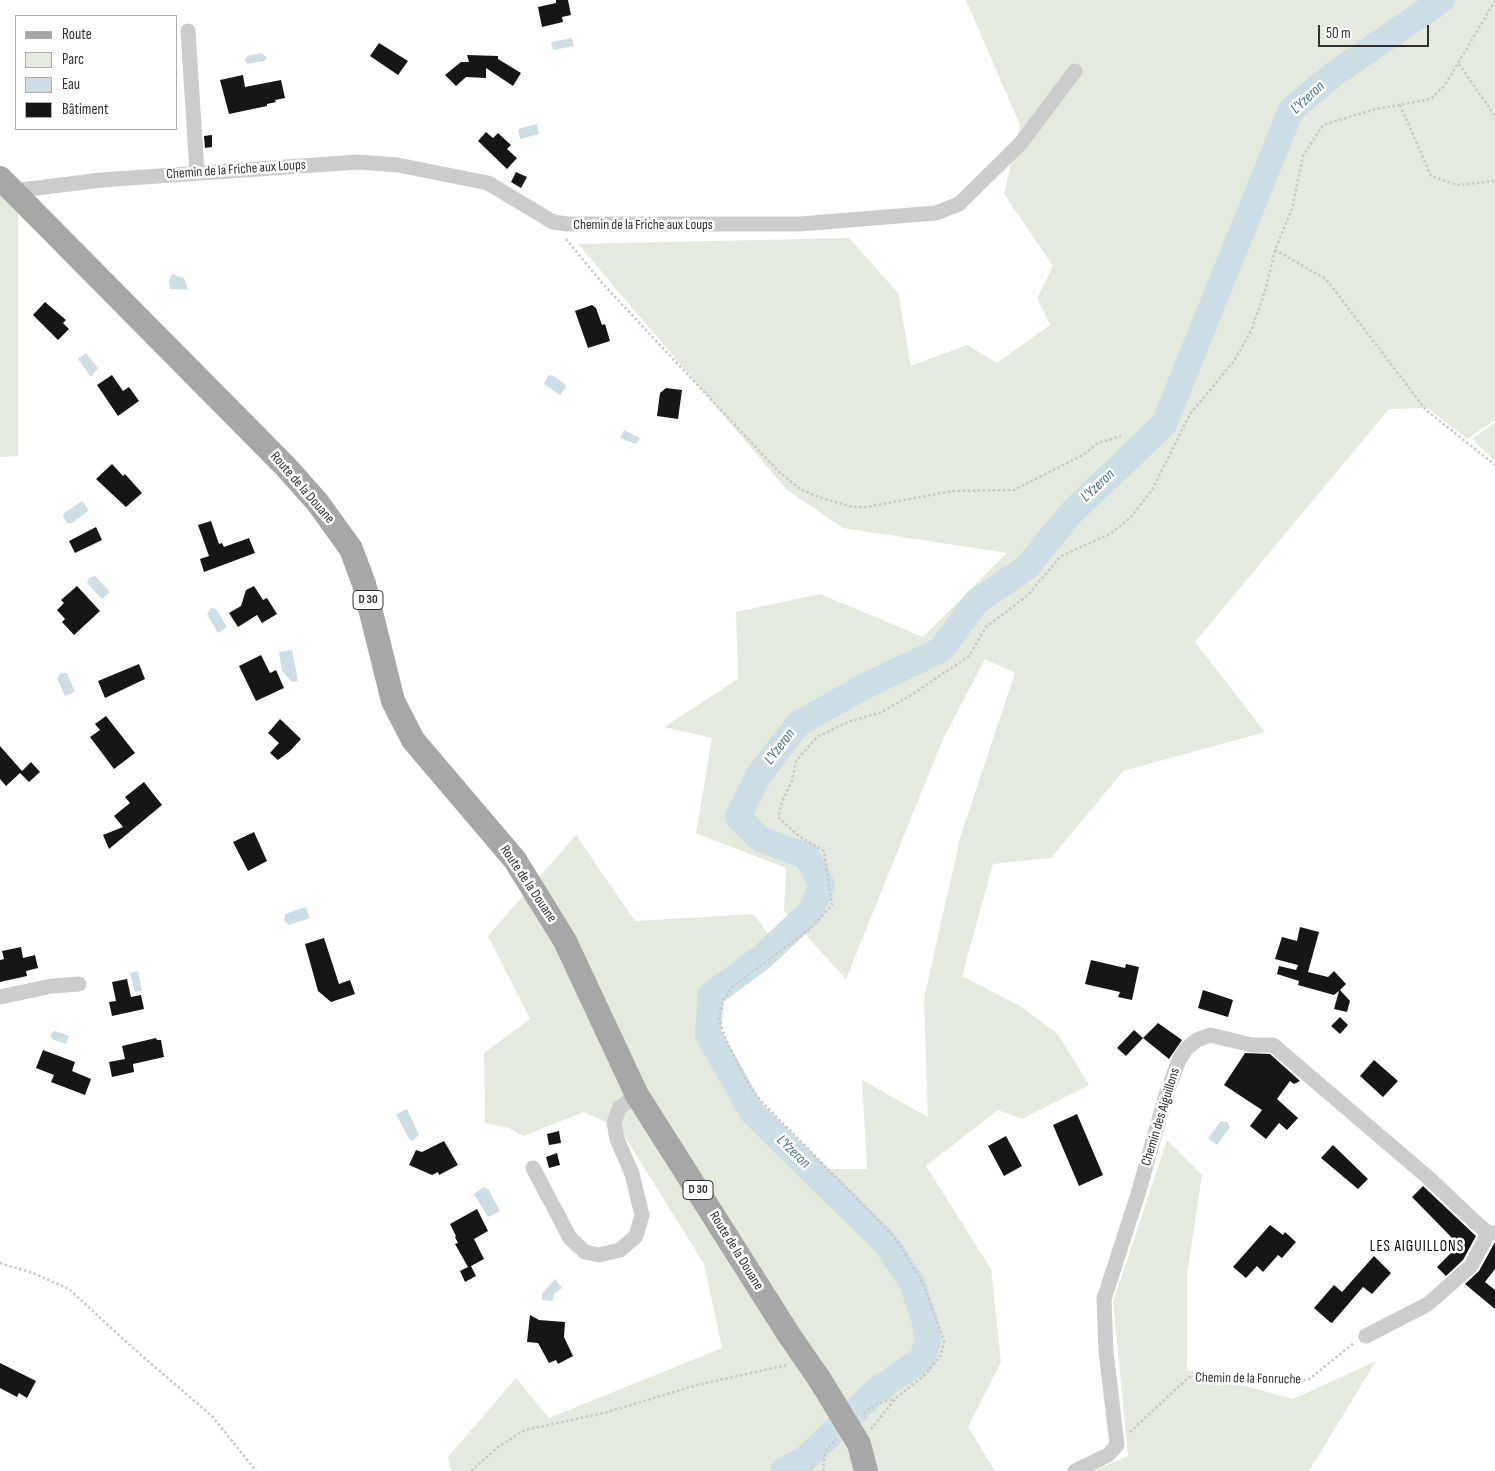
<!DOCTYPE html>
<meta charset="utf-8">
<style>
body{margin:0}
#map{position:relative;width:1495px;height:1471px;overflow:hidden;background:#fff;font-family:"Sofia Sans Condensed",sans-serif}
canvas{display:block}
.legend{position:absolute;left:15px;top:15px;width:162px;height:115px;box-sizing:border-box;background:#fff;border:1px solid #acacac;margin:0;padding:6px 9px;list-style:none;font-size:15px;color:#2f2f2f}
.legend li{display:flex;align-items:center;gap:10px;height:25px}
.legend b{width:25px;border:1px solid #acacac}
.scale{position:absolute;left:1318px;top:25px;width:111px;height:22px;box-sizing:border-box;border:2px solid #2f2f2f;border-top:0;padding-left:6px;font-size:15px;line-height:18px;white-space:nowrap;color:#2f2f2f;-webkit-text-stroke:4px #fff;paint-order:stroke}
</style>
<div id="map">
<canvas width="1495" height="1471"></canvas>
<ul class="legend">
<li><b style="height:6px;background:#a7a7a7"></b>Route</li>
<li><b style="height:14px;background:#e5eade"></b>Parc</li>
<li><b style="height:14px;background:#cddee7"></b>Eau</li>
<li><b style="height:14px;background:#161616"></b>Bâtiment</li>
</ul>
<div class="scale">50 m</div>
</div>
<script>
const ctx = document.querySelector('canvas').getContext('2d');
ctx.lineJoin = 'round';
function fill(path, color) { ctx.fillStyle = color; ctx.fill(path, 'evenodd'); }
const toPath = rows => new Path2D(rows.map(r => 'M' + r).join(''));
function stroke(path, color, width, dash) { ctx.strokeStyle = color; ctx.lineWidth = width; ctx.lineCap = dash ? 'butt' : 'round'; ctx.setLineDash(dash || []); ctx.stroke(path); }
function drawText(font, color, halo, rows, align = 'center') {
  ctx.font = font + ' "Sofia Sans Condensed",sans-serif'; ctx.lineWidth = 5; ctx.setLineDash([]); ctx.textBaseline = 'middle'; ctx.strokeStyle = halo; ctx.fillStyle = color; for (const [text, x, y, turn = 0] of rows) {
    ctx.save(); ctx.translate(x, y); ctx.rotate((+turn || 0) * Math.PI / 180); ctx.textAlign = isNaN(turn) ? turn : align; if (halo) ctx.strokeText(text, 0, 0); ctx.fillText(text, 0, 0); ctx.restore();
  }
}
fill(toPath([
 [966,0,1495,0,1495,420,1467,439,1428,408,1389,409,1195,642,1265,732,1123,771,1051,858,993,864,962,976,1020,1006,1058,1034,1089,1085,1022,1119,998,1110,926,1166,991,1269,1001,1362,968,1427,995,1471,451,1471,448,1457,516,1378,549,1418,722,1348,704,1264,620,1129,584,1112,523,1136,509,1128,485,1123,484,1053,530,1019,488,936,576,835,635,921,754,914,783,956,718,998,714,1032,756,1104,818,1169,867,1169,862,1080,928,1117,924,999,960,838,1015,673,985,659,943,739,846,979,784,911,786,868,696,833,712,738,664,727,738,679,736,612,820,594,923,637,1007,553,843,528,787,490,578,244,849,238,898,293,911,366,967,345,997,363,1050,325,1037,298,1053,266,1004,194,1020,125],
 [0,192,18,210,18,456,0,457],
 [1495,422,1495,461,1472,439],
 [1167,1140,1202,1175,1187,1275,1187,1370,1293,1399,1376,1361,1309,1471,1093,1471,1128,1456,1113,1302]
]), '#e5eade');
fill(toPath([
 [572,38,574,46,553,50,551,42],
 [262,53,267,58,264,61,247,64,245,60,247,56],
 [537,124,539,134,520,139,518,129],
 [172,274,184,278,188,290,170,289,169,281],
 [86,353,98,368,91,377,78,359],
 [552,375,565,384,566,388,560,395,544,384,548,376],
 [624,430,640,438,636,444,620,438],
 [82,501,88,509,87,512,72,523,67,523,63,516,64,513],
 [95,576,110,592,102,599,87,583,89,578],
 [211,608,216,609,227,627,218,633,207,614],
 [292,650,298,681,292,682,282,671,279,652],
 [61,673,67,673,75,692,65,696,57,678],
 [306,907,310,918,289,925,284,921,285,914],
 [138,971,142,991,135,992,130,973],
 [55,1031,69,1036,66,1044,52,1039,50,1034],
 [407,1109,419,1135,413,1141,409,1139,396,1114],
 [1221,1121,1227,1122,1230,1127,1217,1145,1208,1138],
 [484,1187,489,1190,500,1211,488,1217,474,1194],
 [555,1279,562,1288,554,1294,553,1301,542,1300,542,1294]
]), '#cddee7');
stroke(toPath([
 [783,1471,805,1459,876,1391,922,1359,928,1341,925,1322,912,1283,886,1244,752,1112,708,1034,711,995,762,957,810,912,822,885,807,856,761,840,738,817,759,775,798,724,865,686,941,650,976,602,1026,568,1072,512,1164,424,1291,110,1334,74,1442,0]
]), '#cddee7', 26);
fill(toPath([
 [556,0,568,0,571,15,562,17,563,22,542,27,538,7,556,3],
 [379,43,408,61,398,75,370,56],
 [467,55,498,56,498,59,521,73,513,86,486,68,486,78,466,77,456,86,445,75,461,62,469,62],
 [243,75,245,87,281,80,285,98,275,100,276,102,267,104,267,106,229,114,220,80],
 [486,132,493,138,498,133,511,145,507,149,517,158,507,169,478,141],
 [212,135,212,147,205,148,204,136],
 [516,172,527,177,521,188,511,182],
 [45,302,66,320,63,323,69,329,58,340,33,315],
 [592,305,596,308,602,325,605,324,610,341,588,348,575,311],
 [112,375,123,391,129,387,139,401,118,416,97,385],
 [666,388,682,390,678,419,657,416,660,393],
 [112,464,123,476,125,474,142,493,126,507,96,479],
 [211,521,219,544,222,543,224,547,249,538,255,553,204,572,200,559,209,556,198,525],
 [96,527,102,540,75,553,69,541],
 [77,586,100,611,74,635,62,622,65,619,57,610,64,603,61,600],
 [254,586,263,600,267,598,277,614,262,623,257,615,238,627,229,613,241,606,246,590],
 [261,655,270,673,276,670,284,688,256,701,239,666],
 [139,664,145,679,105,698,98,681],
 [106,716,135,753,114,769,90,737,100,730,95,724],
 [280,719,301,739,290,751,278,760,270,753,279,743,268,733],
 [0,746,22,771,31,762,40,772,29,782,20,773,6,786,0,779],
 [144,782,162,805,109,849,103,835,123,827,114,816,130,803,125,797],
 [254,832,267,861,248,871,233,842],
 [1300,927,1319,932,1308,972,1328,977,1334,971,1346,984,1340,990,1350,1001,1347,1012,1334,1009,1339,991,1334,995,1298,985,1299,981,1277,974,1279,966,1296,970,1298,965,1275,959,1282,937,1297,941],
 [324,938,339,984,350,980,355,994,331,1002,318,991,305,944],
 [21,947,23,958,35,955,38,968,26,971,27,976,0,982,0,960,4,959,2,951],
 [1091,960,1125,968,1126,964,1139,967,1132,1000,1118,997,1120,992,1085,984],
 [127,979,131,997,141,995,144,1009,112,1016,109,1002,116,1001,112,982],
 [1203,990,1233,1000,1228,1017,1198,1008],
 [1340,1017,1348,1025,1340,1034,1331,1026],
 [1158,1023,1182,1040,1169,1059,1143,1038],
 [1134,1030,1143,1038,1126,1056,1117,1048],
 [156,1038,157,1040,161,1040,164,1057,133,1064,134,1072,112,1077,109,1062,125,1059,122,1046],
 [43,1050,75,1062,72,1071,91,1079,85,1095,51,1082,54,1075,36,1068],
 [1245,1053,1270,1054,1300,1081,1294,1084,1290,1081,1277,1099,1298,1118,1287,1130,1279,1123,1266,1139,1250,1126,1262,1110,1224,1085],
 [1374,1060,1398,1081,1383,1097,1360,1076],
 [1077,1114,1103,1175,1079,1186,1053,1125],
 [559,1131,561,1143,549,1145,547,1134],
 [1006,1136,1022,1166,1004,1176,988,1146],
 [444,1141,458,1165,439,1175,438,1172,432,1175,409,1165,416,1150,422,1152],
 [1333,1145,1368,1179,1358,1189,1321,1158],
 [557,1153,560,1165,549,1168,546,1157],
 [1423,1186,1476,1236,1463,1260,1446,1276,1437,1267,1459,1245,1412,1197],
 [477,1209,488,1231,474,1239,484,1259,471,1266,476,1276,465,1282,460,1271,468,1267,455,1244,458,1243,455,1237,456,1236,450,1224],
 [1270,1225,1283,1235,1285,1232,1296,1242,1282,1258,1278,1255,1263,1272,1257,1266,1246,1278,1233,1267],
 [1495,1242,1495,1269,1485,1282,1495,1290,1495,1309,1465,1284,1479,1271],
 [1374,1256,1391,1273,1372,1294,1363,1287,1332,1323,1330,1322,1314,1308,1334,1285,1342,1292],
 [530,1315,539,1320,565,1322,564,1337,573,1356,558,1364,556,1360,549,1363,538,1343,527,1342],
 [0,1363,36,1381,27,1398,19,1393,17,1397,0,1388]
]), '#161616');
stroke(toPath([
 [1459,64,1495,116],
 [1400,105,1431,176,1457,185,1495,181],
 [566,239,602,283,778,471,800,489,824,499,853,507,866,507,953,491,1014,490,1083,455,1098,443,1121,436],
 [1275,250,1326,279,1426,410,1495,465],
 [0,1263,33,1273,69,1289,133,1348,213,1417,256,1471],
 [864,1414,873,1405,894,1399],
 [871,1429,896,1398,927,1373,941,1355,944,1341,924,1286,900,1245,884,1226,760,1100,748,1084,726,1040,719,1019,723,1001,732,987,811,928,832,905,824,851,800,837,778,817,782,802,792,781,796,761,817,737,848,722,882,712,913,694,969,656,986,627,1027,596,1061,556,1110,534,1131,517,1152,490,1190,414,1234,361,1251,331,1266,288,1275,250,1292,209,1303,156,1323,125,1372,110,1431,99,1445,85,1495,1],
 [1130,1432,1189,1377,1308,1380,1354,1343],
 [471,1471,498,1447,525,1430,604,1413,697,1385,787,1365],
 [823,1471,825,1452,836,1439]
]), '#c9c9c9', 2.5, [2.5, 2.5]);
stroke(toPath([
 [188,31,197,173],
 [13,191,101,180,358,162,398,165,488,183,553,222,567,224,800,224,936,213,959,204,1021,143,1075,71],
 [0,997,52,986,79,984],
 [533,1168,570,1238,585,1252,599,1255,620,1250,636,1236,642,1215,632,1174,617,1139,614,1123,619,1108,637,1095],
 [1366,1336,1428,1304,1471,1266,1488,1233],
 [1075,1471,1108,1455,1117,1445,1106,1351,1104,1299,1138,1194,1166,1095,1179,1060,1186,1049,1197,1040,1210,1035,1252,1045,1273,1045,1431,1180,1473,1220,1488,1233,1495,1233]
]), '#ccc', 15);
stroke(toPath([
 [0,178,287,468,318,503,351,549,364,584,393,701,413,740,515,860,565,941,637,1095,789,1335,820,1380]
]), '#a7a7a7', 24);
stroke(toPath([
 [820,1380,859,1444,866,1471]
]), '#a7a7a7', 24);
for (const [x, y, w] of [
 [368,600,30],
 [698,1190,30]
]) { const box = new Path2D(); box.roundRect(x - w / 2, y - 9.5, w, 19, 4); ctx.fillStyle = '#fff'; ctx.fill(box); stroke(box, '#2f2f2f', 1); }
drawText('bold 12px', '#2f2f2f', null, [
 ["D 30",368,600],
 ["D 30",698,1190]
]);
drawText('14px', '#2f2f2f', '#fff', [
 ["Chemin de la Friche aux Loups",236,170,-4],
 ["Chemin de la Friche aux Loups",643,225],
 ["Route de la Douane",302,488,49],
 ["Route de la Douane",528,884,56],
 ["Chemin des Aiguillons",1161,1117,-73],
 ["Route de la Douane",736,1251,58],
 ["Chemin de la Fonruche",1248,1379,1]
]);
drawText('italic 15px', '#477086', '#fff', [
 ["L'Yzeron",1308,98,-43],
 ["L'Yzeron",1098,486,-43],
 ["L'Yzeron",780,747,-53],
 ["L'Yzeron",793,1152,44]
]);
ctx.letterSpacing = '1px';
drawText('15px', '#000', '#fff', [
 ["LES AIGUILLONS",1417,1247]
]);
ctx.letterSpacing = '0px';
</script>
